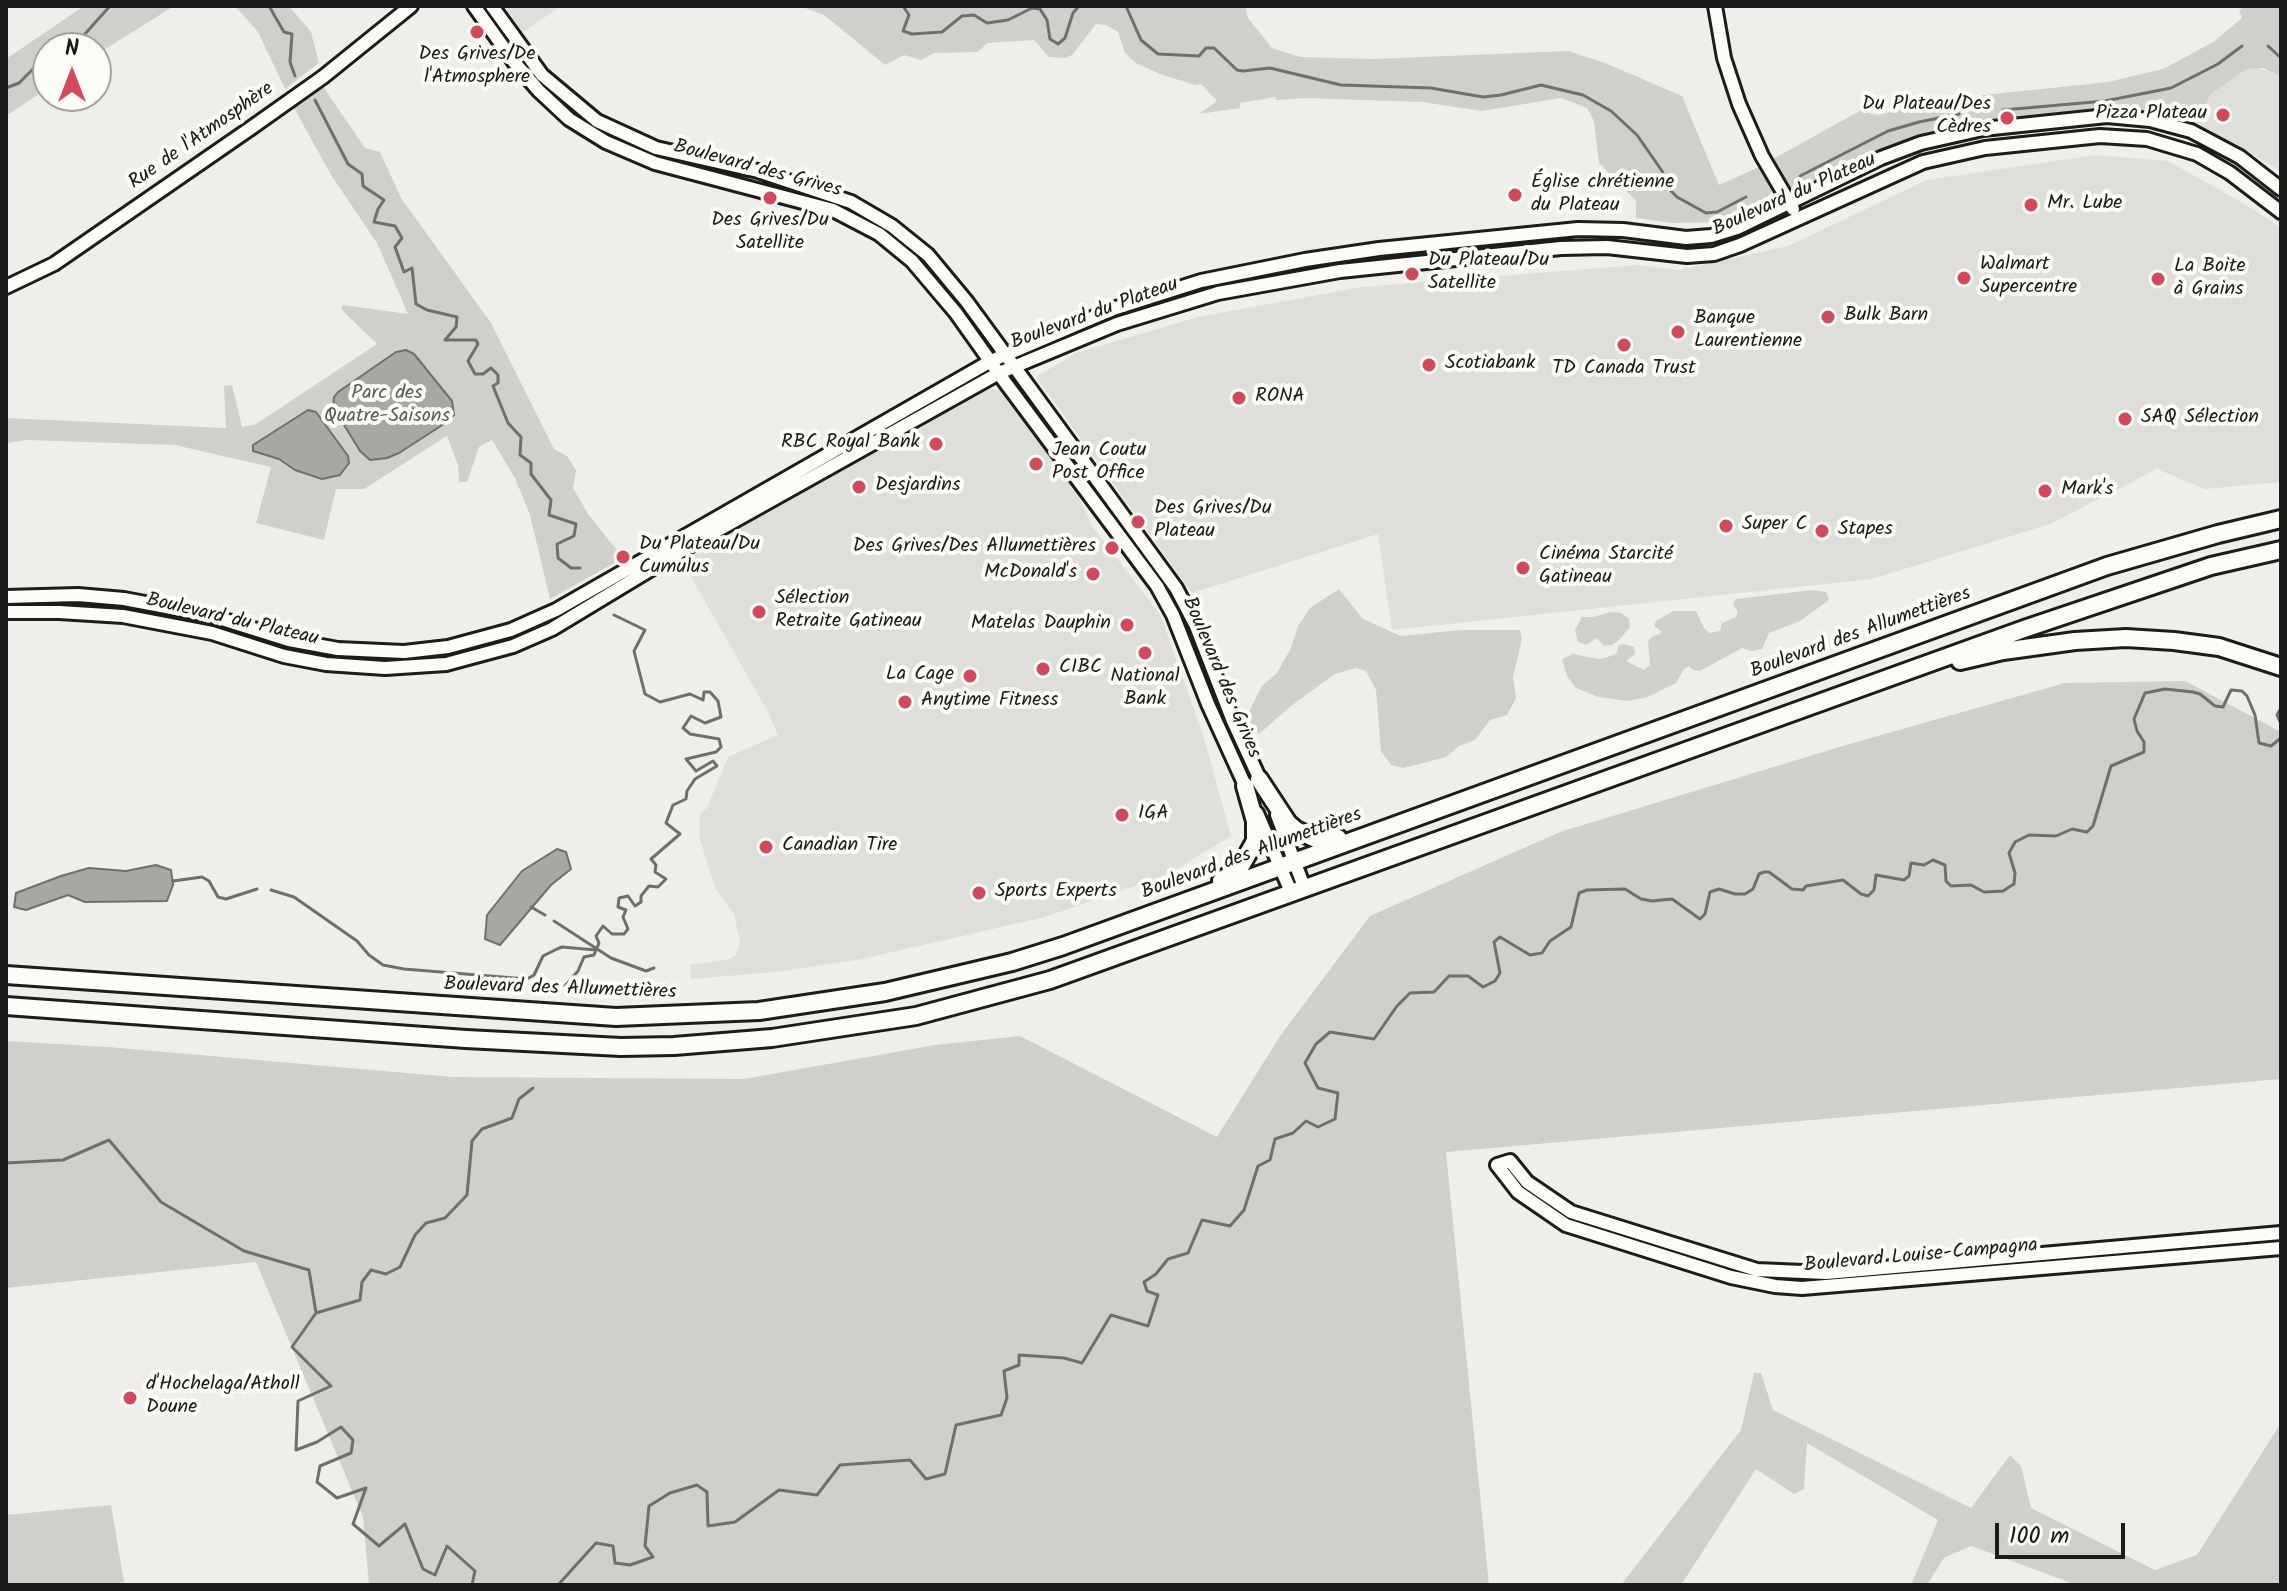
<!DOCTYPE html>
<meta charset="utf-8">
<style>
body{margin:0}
#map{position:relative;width:2287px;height:1591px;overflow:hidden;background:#f0eeea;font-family:Kalam,sans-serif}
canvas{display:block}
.frame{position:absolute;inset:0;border:8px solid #1c1c1c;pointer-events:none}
.north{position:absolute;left:32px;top:32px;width:80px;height:80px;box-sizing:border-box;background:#fdfcf7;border:2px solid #a3a29f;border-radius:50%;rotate:0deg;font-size:22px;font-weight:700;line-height:32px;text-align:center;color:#1c1c1c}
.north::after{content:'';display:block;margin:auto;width:28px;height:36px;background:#d1495b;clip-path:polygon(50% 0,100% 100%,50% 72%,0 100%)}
.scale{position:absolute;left:1995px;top:1523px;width:130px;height:36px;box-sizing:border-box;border:4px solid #1c1c1c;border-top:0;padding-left:10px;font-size:24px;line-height:28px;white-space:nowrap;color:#1c1c1c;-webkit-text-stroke:6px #fdfcf7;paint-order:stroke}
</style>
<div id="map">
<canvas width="2287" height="1591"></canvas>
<div class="frame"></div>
<div class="north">N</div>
<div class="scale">100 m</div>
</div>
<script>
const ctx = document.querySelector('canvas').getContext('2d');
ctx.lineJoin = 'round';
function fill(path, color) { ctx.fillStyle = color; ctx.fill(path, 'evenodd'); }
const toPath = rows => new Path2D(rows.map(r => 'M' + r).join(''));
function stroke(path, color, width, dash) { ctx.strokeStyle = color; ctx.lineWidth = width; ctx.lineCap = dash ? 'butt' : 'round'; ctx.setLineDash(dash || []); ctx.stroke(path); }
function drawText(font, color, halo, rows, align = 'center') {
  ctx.font = font + ' Kalam,sans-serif'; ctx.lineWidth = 8; ctx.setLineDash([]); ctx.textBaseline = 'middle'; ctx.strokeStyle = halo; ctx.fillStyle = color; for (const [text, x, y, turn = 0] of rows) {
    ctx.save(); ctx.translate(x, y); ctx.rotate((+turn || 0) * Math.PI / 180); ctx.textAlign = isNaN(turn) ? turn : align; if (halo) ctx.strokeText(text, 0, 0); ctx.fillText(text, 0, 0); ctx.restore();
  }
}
fill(toPath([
 [505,6,561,6,522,33],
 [2256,67,2281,77,2281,171,2196,123,2211,94,2247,69],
 [2095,155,2168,161,2245,204,2281,228,2281,482,2205,489,2157,469,2050,524,1872,579,1392,630,1378,534,1192,593,1036,377,1076,353,1198,317,1362,287,1637,265,1679,270,1788,246,1927,180],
 [987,388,1001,390,1075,490,1092,526,1161,616,1204,738,1231,836,1167,875,1045,917,862,959,776,972,691,979,690,965,730,959,736,955,740,942,734,914,716,890,699,837,700,813,707,808,728,757,778,735,768,712,682,561]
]), '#e0deda');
fill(toPath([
 [84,6,174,6,96,55,96,48,48,48,48,88,6,116,6,59],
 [235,6,289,6,311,32,319,63,285,89,258,32],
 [800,6,1245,6,1248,18,1272,48,1300,57,1374,59,1568,51,1605,63,1682,96,1719,185,1759,167,1772,191,1764,202,1736,213,1725,222,1672,223,1636,218,1636,201,1599,163,1594,121,1587,108,1561,98,1482,111,1422,102,1306,98,1276,100,1276,97,1240,103,1240,108,1199,114,1217,101,1201,84,1195,85,1160,74,1136,63,1125,53,1118,32,1106,25,1096,24,1073,54,1067,58,1049,57,1034,40,987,43,978,52,934,53,921,60,904,55,885,65,824,15],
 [2245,6,2281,6,2281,77,2263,68,2247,69,2211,94,2191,131,2122,117,1951,134,1790,203,1766,163,1865,108,1871,114,1879,115,1937,100,2108,82,2163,69,2215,41,2242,18,2239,10],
 [322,85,365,148,380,152,401,198,491,323,554,449,567,456,576,470,573,488,588,514,623,558,550,599,530,515,515,478,492,440,479,447,467,482,459,482,458,465,447,436,364,489,336,489,324,540,256,523,271,467,175,445,27,440,6,443,6,418,226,428,224,386,232,385,242,427,256,424,377,344,341,309,343,305,408,314,377,243,331,175,293,106],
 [1339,589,1363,619,1401,636,1461,630,1520,630,1522,639,1513,677,1516,698,1507,715,1490,720,1475,740,1459,746,1446,757,1403,768,1391,765,1381,751,1376,690,1366,671,1356,668,1335,674,1292,705,1259,734,1246,717,1262,686,1277,673,1291,648,1298,626,1310,608],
 [1813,590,1826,592,1829,600,1800,621,1769,633,1762,649,1752,651,1742,648,1700,671,1693,670,1689,666,1684,669,1676,683,1648,697,1628,701,1598,697,1576,688,1567,676,1562,659,1573,654,1599,659,1608,657,1617,653,1618,646,1623,644,1634,647,1635,654,1626,661,1644,670,1650,665,1648,641,1653,636,1660,634,1661,631,1654,626,1656,621,1673,611,1696,611,1704,628,1710,633,1720,631,1722,623,1736,617,1738,612,1733,604,1736,599],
 [1611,612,1621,613,1629,619,1630,627,1619,640,1612,645,1604,646,1597,638,1586,645,1578,642,1575,630,1582,617,1593,617],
 [2185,681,2281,732,2281,1079,1446,1152,1489,1585,369,1585,363,1517,256,1262,6,1288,6,1041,108,1047,452,1077,744,1079,935,1045,1020,1036,1217,1137,1280,1036,1370,916,1560,832,1846,745,2065,683],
 [1754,1373,1761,1373,1773,1410,1971,1508,2010,1455,2021,1466,2031,1508,2155,1570,2197,1555,2281,1423,2281,1585,2069,1585,2069,1582,1971,1546,1944,1558,1927,1585,1916,1585,1912,1583,1938,1520,1807,1443,1804,1489,1794,1494,1756,1469,1681,1585,1621,1585,1741,1430],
 [111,1505,124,1582,103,1585,6,1585,6,1515]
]), '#d0cfcc');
const water = toPath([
 [406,350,414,354,452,401,454,415,447,422,399,453,387,458,370,460,360,451,333,407,334,397,338,392,396,352,406,350],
 [308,410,316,412,348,456,349,463,340,475,322,479,295,470,279,459,253,451,253,445,308,410],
 [557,849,566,852,571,869,551,885,500,945,485,939,487,915,522,871,557,849],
 [156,865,171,870,173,885,167,901,85,902,68,895,26,910,14,907,16,893,61,876,89,868,126,871,156,865]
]);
fill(water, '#a8a7a3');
stroke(water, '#706f6d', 2);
stroke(toPath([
 [269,6,284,32,292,34,290,62,295,76],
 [903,6,909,15,903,31,912,34,942,32,962,16,974,15,987,23,1008,20,1032,8,1040,9,1047,20,1050,39,1058,44,1065,38,1073,13,1079,6],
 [1126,6,1141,40,1158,54,1199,56,1206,48,1214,48,1237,70,1243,71,1270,68,1341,85,1431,88,1483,97,1501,95,1541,85,1583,95,1611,111,1637,135,1662,171,1669,189,1677,197,1706,213,1717,212,1746,197],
 [2268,46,2281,58],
 [68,48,84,35,110,6],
 [6,88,19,83,34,68,48,64],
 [315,100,348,164,362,174,363,186,384,200,378,209,374,222,395,226,402,238,395,247,404,272,412,268,416,304,427,310,457,317,456,327,445,340,476,340,478,344,468,361,475,374,483,374,491,368,498,375,498,383,493,386,508,423,521,437,520,455,531,463,531,474,551,500,549,515,576,524,574,536,557,544,558,558,571,568,580,568],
 [2003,110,2105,101,2171,88,2218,64,2242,46],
 [1800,176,1888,131,1919,122,1959,114],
 [2281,708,2277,715,2281,724],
 [173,881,202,877,209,881,218,897,226,899,257,889],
 [271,890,294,897,357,941,369,955,383,965,404,969,527,979,534,975,543,956,557,949,562,947,596,950],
 [531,907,545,915],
 [554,921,611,958,646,971,654,968],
 [565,986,578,971,584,957,594,955,599,943,596,936,603,926,612,934,624,934,628,929,623,917,626,910,618,907,619,898,628,896,635,906,641,902,641,896,649,886,658,887,666,879,655,872,656,865,651,859,680,834,666,823,673,805,686,799,687,791,695,779,717,766,713,761,696,771,686,759,716,752,721,747,719,739,690,734,683,728,691,716,705,723,721,717,718,701,710,692,704,692,703,700,690,694,660,702,645,694,634,651,645,630,614,615],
 [6,1163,63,1160,109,1140,161,1202,244,1251,309,1270,316,1313],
 [472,1585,475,1571,447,1546,435,1575,423,1569,405,1524,379,1546,353,1524,366,1488,337,1498,317,1482,320,1466,351,1453,353,1440,341,1427,317,1442,296,1450,298,1401,331,1386,292,1347,316,1313,360,1300,362,1282,371,1270,386,1274,400,1267,415,1235,426,1223,445,1218,467,1195,472,1141,482,1129,512,1118,519,1099,533,1088],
 [558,1585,596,1543,613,1546,615,1563,630,1565,653,1557,645,1546,649,1506,670,1493,697,1485,707,1492,708,1526,735,1522,779,1490,817,1495,840,1465,910,1460,926,1479,945,1474,956,1425,1001,1415,1007,1398,1004,1371,1019,1365,1019,1355,1064,1358,1082,1363,1111,1315,1148,1326,1158,1295,1147,1291,1144,1282,1156,1274,1168,1259,1188,1253,1202,1220,1230,1226,1244,1210,1258,1166,1270,1160,1275,1139,1293,1133,1306,1121,1318,1127,1335,1119,1338,1093,1318,1088,1305,1063,1316,1044,1330,1032,1374,1039,1397,1006,1410,993,1434,992,1449,976,1468,976,1483,987,1495,981,1500,973,1494,942,1500,937,1530,955,1542,953,1550,941,1571,927,1579,893,1587,890,1625,889,1641,899,1652,901,1672,899,1700,919,1705,914,1710,892,1719,889,1735,894,1745,894,1753,889,1759,874,1764,872,1769,872,1792,889,1803,890,1806,886,1843,880,1861,894,1868,896,1874,890,1876,875,1904,880,1909,876,1911,863,1924,865,1933,860,1945,865,1946,881,1951,886,1971,885,1984,892,2003,891,2014,884,2015,873,2009,853,2015,842,2029,835,2056,836,2072,829,2087,832,2093,826,2111,766,2144,752,2144,742,2137,731,2134,719,2145,693,2165,689,2193,692,2200,694,2215,706,2223,707,2231,690,2242,691,2247,696,2255,715,2259,743,2271,746,2281,738]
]), '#706f6d', 3);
const secondary = toPath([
 [474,6,514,62,539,91,569,119,606,142,655,163,833,210,879,234,912,261,956,313,1005,382,1157,586,1173,615,1208,704,1248,792],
 [492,6,542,75,597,121,656,148,758,171,851,202,892,226,928,255,967,302,1176,588,1196,626,1233,721,1262,784],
 [1715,6,1724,58,1739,104,1762,156,1793,209],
 [6,287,54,264,251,128,323,77,411,6],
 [6,597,78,595,124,599,209,615,289,640,338,649,404,652,448,647,511,630,556,610,991,361,1113,309,1201,281,1305,260,1379,249,1578,229,1623,230,1686,238,1711,236,1737,228,1881,158,1921,143,1983,129,2107,116,2150,120,2191,131,2240,157,2281,189],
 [6,612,59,612,123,616,212,633,284,656,326,664,385,668,446,664,513,646,552,629,686,548,999,373,1117,324,1218,293,1340,271,1561,248,1607,247,1687,256,1714,254,1740,245,1923,162,1985,148,2100,136,2147,139,2197,154,2230,173,2281,212],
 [1257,813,1291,892],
 [1277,815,1304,887],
 [2281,1233,1826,1273,1757,1270,1571,1212,1527,1182,1510,1161,1497,1165,1518,1192,1566,1225,1731,1277,1775,1286,1802,1288,2281,1248]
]);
const highway = toPath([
 [1960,661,2003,651,2075,641,2126,638,2174,641,2219,647,2281,667],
 [1259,779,1288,823,1296,830,1318,840,1338,838],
 [1221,881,1241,866,1255,841,1255,821,1245,786],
 [6,975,616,1017,759,1011,885,992,1012,962,1063,946,2107,566,2218,534,2281,519],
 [6,1006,466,1039,621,1047,674,1046,772,1038,916,1016,1050,980,2024,629,2211,566,2281,550]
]);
stroke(secondary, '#1c1c1c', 18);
stroke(highway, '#1c1c1c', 22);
stroke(secondary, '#fdfcf7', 12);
stroke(highway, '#fdfcf7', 16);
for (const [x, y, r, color] of [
 [477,32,8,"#d1495b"],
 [2223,115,8,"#d1495b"],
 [2007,118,8,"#d1495b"],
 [1515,195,8,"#d1495b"],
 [770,198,8,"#d1495b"],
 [2031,205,8,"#d1495b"],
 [1412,274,8,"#d1495b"],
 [1964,278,8,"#d1495b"],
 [2158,279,8,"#d1495b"],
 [1828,317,8,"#d1495b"],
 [1678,332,8,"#d1495b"],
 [1624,345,8,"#d1495b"],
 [1429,365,8,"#d1495b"],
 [1239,398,8,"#d1495b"],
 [2125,419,8,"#d1495b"],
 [936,444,8,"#d1495b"],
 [1036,464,8,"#d1495b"],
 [859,487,8,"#d1495b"],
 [2045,491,8,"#d1495b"],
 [1138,522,8,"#d1495b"],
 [1726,526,8,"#d1495b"],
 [1822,531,8,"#d1495b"],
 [1112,548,8,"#d1495b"],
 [623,557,8,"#d1495b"],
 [1523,568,8,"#d1495b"],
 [1093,574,8,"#d1495b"],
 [759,612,8,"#d1495b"],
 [1127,625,8,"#d1495b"],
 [1145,653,8,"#d1495b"],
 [1043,669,8,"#d1495b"],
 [970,676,8,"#d1495b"],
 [905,702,8,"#d1495b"],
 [1122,815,8,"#d1495b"],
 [766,847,8,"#d1495b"],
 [979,893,8,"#d1495b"],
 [130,1398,8,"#d1495b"]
]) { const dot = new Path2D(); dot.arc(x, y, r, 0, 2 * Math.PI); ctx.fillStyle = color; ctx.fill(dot); stroke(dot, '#fdfcf7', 3); }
drawText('20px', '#1c1c1c', '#fdfcf7', [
 ["Des Grives/De",477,56,"center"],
 ["l'Atmosphere",477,79,"center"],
 ["Du Plateau/Des",1991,106,"right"],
 ["Cèdres",1991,129,"right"],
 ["Pizza Plateau",2207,115,"right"],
 ["Église chrétienne",1531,184],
 ["du Plateau",1531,207],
 ["Mr. Lube",2047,205],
 ["Des Grives/Du",770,222,"center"],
 ["Satellite",770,245,"center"],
 ["Du Plateau/Du",1428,262],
 ["Satellite",1428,285],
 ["Walmart",1980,266],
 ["Supercentre",1980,289],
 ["La Boite",2174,268],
 ["à Grains",2174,291],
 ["Bulk Barn",1844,317],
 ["Banque",1694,320],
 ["Laurentienne",1694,343],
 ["Scotiabank",1445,365],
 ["TD Canada Trust",1624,370,"center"],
 ["RONA",1255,398],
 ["SAQ Sélection",2141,419],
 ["RBC Royal Bank",920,444,"right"],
 ["Jean Coutu",1052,452],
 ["Post Office",1052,475],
 ["Desjardins",875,487],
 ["Mark's",2061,491],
 ["Des Grives/Du",1154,510],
 ["Plateau",1154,533],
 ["Super C",1742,526],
 ["Stapes",1838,531],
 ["Du Plateau/Du",639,546],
 ["Cumulus",639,569],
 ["Des Grives/Des Allumettières",1096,548,"right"],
 ["Cinéma Starcité",1539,556],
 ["Gatineau",1539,579],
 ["McDonald's",1077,574,"right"],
 ["Sélection",775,600],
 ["Retraite Gatineau",775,623],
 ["Matelas Dauphin",1111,625,"right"],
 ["CIBC",1059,669],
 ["La Cage",954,676,"right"],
 ["National",1145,678,"center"],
 ["Bank",1145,701,"center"],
 ["Anytime Fitness",921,702],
 ["IGA",1138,815],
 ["Canadian Tire",782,847],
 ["Sports Experts",995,893],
 ["d'Hochelaga/Atholl",146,1386],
 ["Doune",146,1409]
], 'left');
drawText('20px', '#1c1c1c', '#fdfcf7', [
 ["Rue de l'Atmosphère",202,137,-35],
 ["Boulevard des Grives",757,170,15],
 ["Boulevard du Plateau",1795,196,-24],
 ["Boulevard du Plateau",1095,315,-20],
 ["Boulevard du Plateau",232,621,13],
 ["Boulevard des Allumettières",1861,634,-20],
 ["Boulevard des Grives",1220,678,67],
 ["Boulevard des Allumettières",1252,855,-20],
 ["Boulevard des Allumettières",560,990,2],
 ["Boulevard Louise-Campagna",1921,1257,-5]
]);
drawText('20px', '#5b5b5a', '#fdfcf7', [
 ["Parc des",387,395],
 ["Quatre-Saisons",387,418]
]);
</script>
